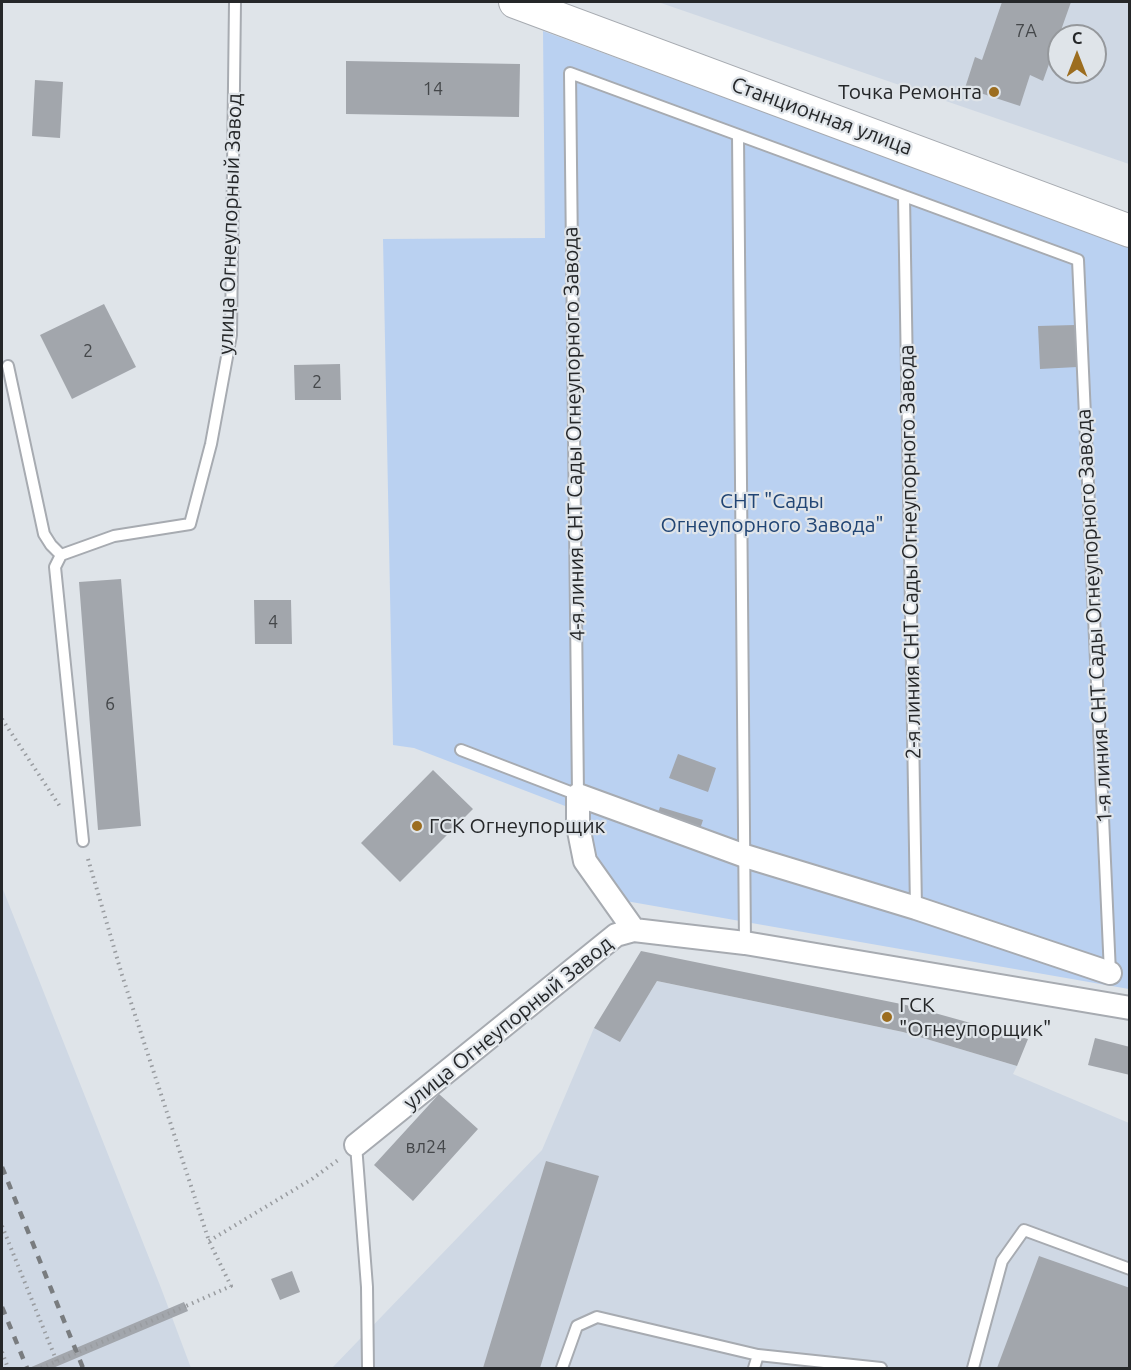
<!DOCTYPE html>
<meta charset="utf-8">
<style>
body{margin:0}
#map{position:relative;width:1131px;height:1370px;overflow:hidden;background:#dfe4e9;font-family:Ubuntu,sans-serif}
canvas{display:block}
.frame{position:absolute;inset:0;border:3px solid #252729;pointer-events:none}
.north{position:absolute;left:1047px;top:24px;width:60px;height:60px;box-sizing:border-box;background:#dfe4e9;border:2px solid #95989c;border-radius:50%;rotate:0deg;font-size:16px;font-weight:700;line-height:24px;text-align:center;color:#252729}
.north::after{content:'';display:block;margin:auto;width:21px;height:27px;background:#9c6d1f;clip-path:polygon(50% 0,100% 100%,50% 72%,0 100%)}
</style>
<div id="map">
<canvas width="1131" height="1370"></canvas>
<div class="frame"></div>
<div class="north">С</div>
</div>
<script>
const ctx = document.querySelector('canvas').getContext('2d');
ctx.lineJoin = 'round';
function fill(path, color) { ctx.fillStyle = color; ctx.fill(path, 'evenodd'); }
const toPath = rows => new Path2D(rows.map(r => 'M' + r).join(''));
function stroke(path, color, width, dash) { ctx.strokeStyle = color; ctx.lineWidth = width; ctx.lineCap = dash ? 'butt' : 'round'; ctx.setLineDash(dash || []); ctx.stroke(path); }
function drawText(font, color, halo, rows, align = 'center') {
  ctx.font = font + ' Ubuntu,sans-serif'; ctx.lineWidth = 4.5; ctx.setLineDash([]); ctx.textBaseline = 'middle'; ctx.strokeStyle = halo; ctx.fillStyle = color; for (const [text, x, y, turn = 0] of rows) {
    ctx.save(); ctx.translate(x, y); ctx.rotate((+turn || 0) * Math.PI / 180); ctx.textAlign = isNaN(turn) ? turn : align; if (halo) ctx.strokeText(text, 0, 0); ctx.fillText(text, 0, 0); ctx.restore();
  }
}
fill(toPath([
 [658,2,1129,2,1129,164],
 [1059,36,1095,36,1095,72,1059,72],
 [2,887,161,1288,191,1368,2,1368],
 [657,981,903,1032,1017,1066,1013,1074,1129,1123,1129,1368,332,1368,542,1150,594,1028,620,1041]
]), '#cfd8e4');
fill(toPath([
 [543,31,1129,246,1129,989,620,900,573,809,414,748,393,745,383,239,545,238]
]), '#bad1f1');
fill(toPath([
 [1002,2,1071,2,1043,81,1030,75,1020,106,965,88,975,57,982,60],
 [346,61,520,64,519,117,346,114],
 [35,80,63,82,60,138,32,136],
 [104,304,136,367,72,399,40,335],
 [1075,325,1077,367,1040,369,1038,326],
 [340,364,341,400,295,400,294,365],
 [121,579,141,826,98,830,79,582],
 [254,600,291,600,292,644,255,644],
 [678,754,716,768,708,792,669,778],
 [433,770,473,809,400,882,361,843],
 [660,807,703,820,698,835,655,822],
 [641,951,906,1005,1028,1039,1017,1066,903,1032,657,981,620,1042,594,1028],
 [1095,1038,1130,1047,1130,1075,1088,1065],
 [439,1094,478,1129,413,1201,374,1165],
 [546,1161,599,1176,540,1368,483,1368],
 [1039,1256,1130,1288,1130,1368,997,1368],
 [292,1271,300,1292,280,1300,271,1279],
 [184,1302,188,1311,53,1368,29,1368]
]), '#a2a6ac');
const lane = toPath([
 [738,135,745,943],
 [904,196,916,908],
 [8,366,44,534,51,545,61,555],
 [461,750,578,795,570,73,1078,260,1110,973],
 [83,841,55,567,61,555,114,536,190,524,211,444,231,335,235,2],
 [356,1145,367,1287,368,1368],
 [562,1368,577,1326,597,1317,758,1355],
 [754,1368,758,1355,881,1368],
 [973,1368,1002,1261,1024,1230,1130,1269]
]);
const street = toPath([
 [634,930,585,861,578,826,578,795,745,856,916,908,1110,973],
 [356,1145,616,935,634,930,745,943,1130,1008]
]);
const secondary = toPath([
 [515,2,1130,231]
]);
stroke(lane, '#a7abb1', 14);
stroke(street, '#a7abb1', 26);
stroke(secondary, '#a7abb1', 34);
stroke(toPath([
 [2,719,61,808],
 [88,859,122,975,209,1241,231,1286,186,1306],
 [2,1226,57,1362],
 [209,1241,312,1179,338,1160],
 [2,1352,8,1368]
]), '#999ca0', 4, [1.5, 4.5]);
stroke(lane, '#fff', 10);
stroke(street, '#fff', 22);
stroke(secondary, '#fff', 32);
stroke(toPath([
 [2,1167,83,1368],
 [2,1307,27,1368]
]), '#797c7f', 4.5, [8, 8]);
stroke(toPath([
 [41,1368,186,1306]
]), '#999ca0', 4, [1.5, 4.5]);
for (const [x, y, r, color] of [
 [994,92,6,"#9c6d1f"],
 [417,826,6,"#9c6d1f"],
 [887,1017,6,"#9c6d1f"]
]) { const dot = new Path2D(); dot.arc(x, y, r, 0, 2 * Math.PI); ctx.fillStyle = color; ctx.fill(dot); stroke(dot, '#dfe4e9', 2); }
drawText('18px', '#44474a', null, [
 ["7А",1026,31],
 ["14",433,89],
 ["2",88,351],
 ["2",317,382],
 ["4",273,622],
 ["6",110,704],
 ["вл24",426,1147]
]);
drawText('21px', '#252729', '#dfe4e9', [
 ["Точка Ремонта",982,92,"right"],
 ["ГСК Огнеупорщик",429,826],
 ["ГСК",899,1005],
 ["\"Огнеупорщик\"",899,1029]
], 'left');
drawText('21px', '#252729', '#dfe4e9', [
 ["Станционная улица",822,116,20],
 ["улица Огнеупорный Завод",230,224,-88],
 ["4-я линия СНТ Сады Огнеупорного Завода",574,434,-91],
 ["2-я линия СНТ Сады Огнеупорного Завода",910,552,-91],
 ["1-я линия СНТ Сады Огнеупорного Завода",1094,616,-93],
 ["улица Огнеупорный Завод",508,1023,-39]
]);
drawText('21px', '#214574', '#dfe4e9', [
 ["СНТ \"Сады",772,501],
 ["Огнеупорного Завода\"",772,525]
]);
</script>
